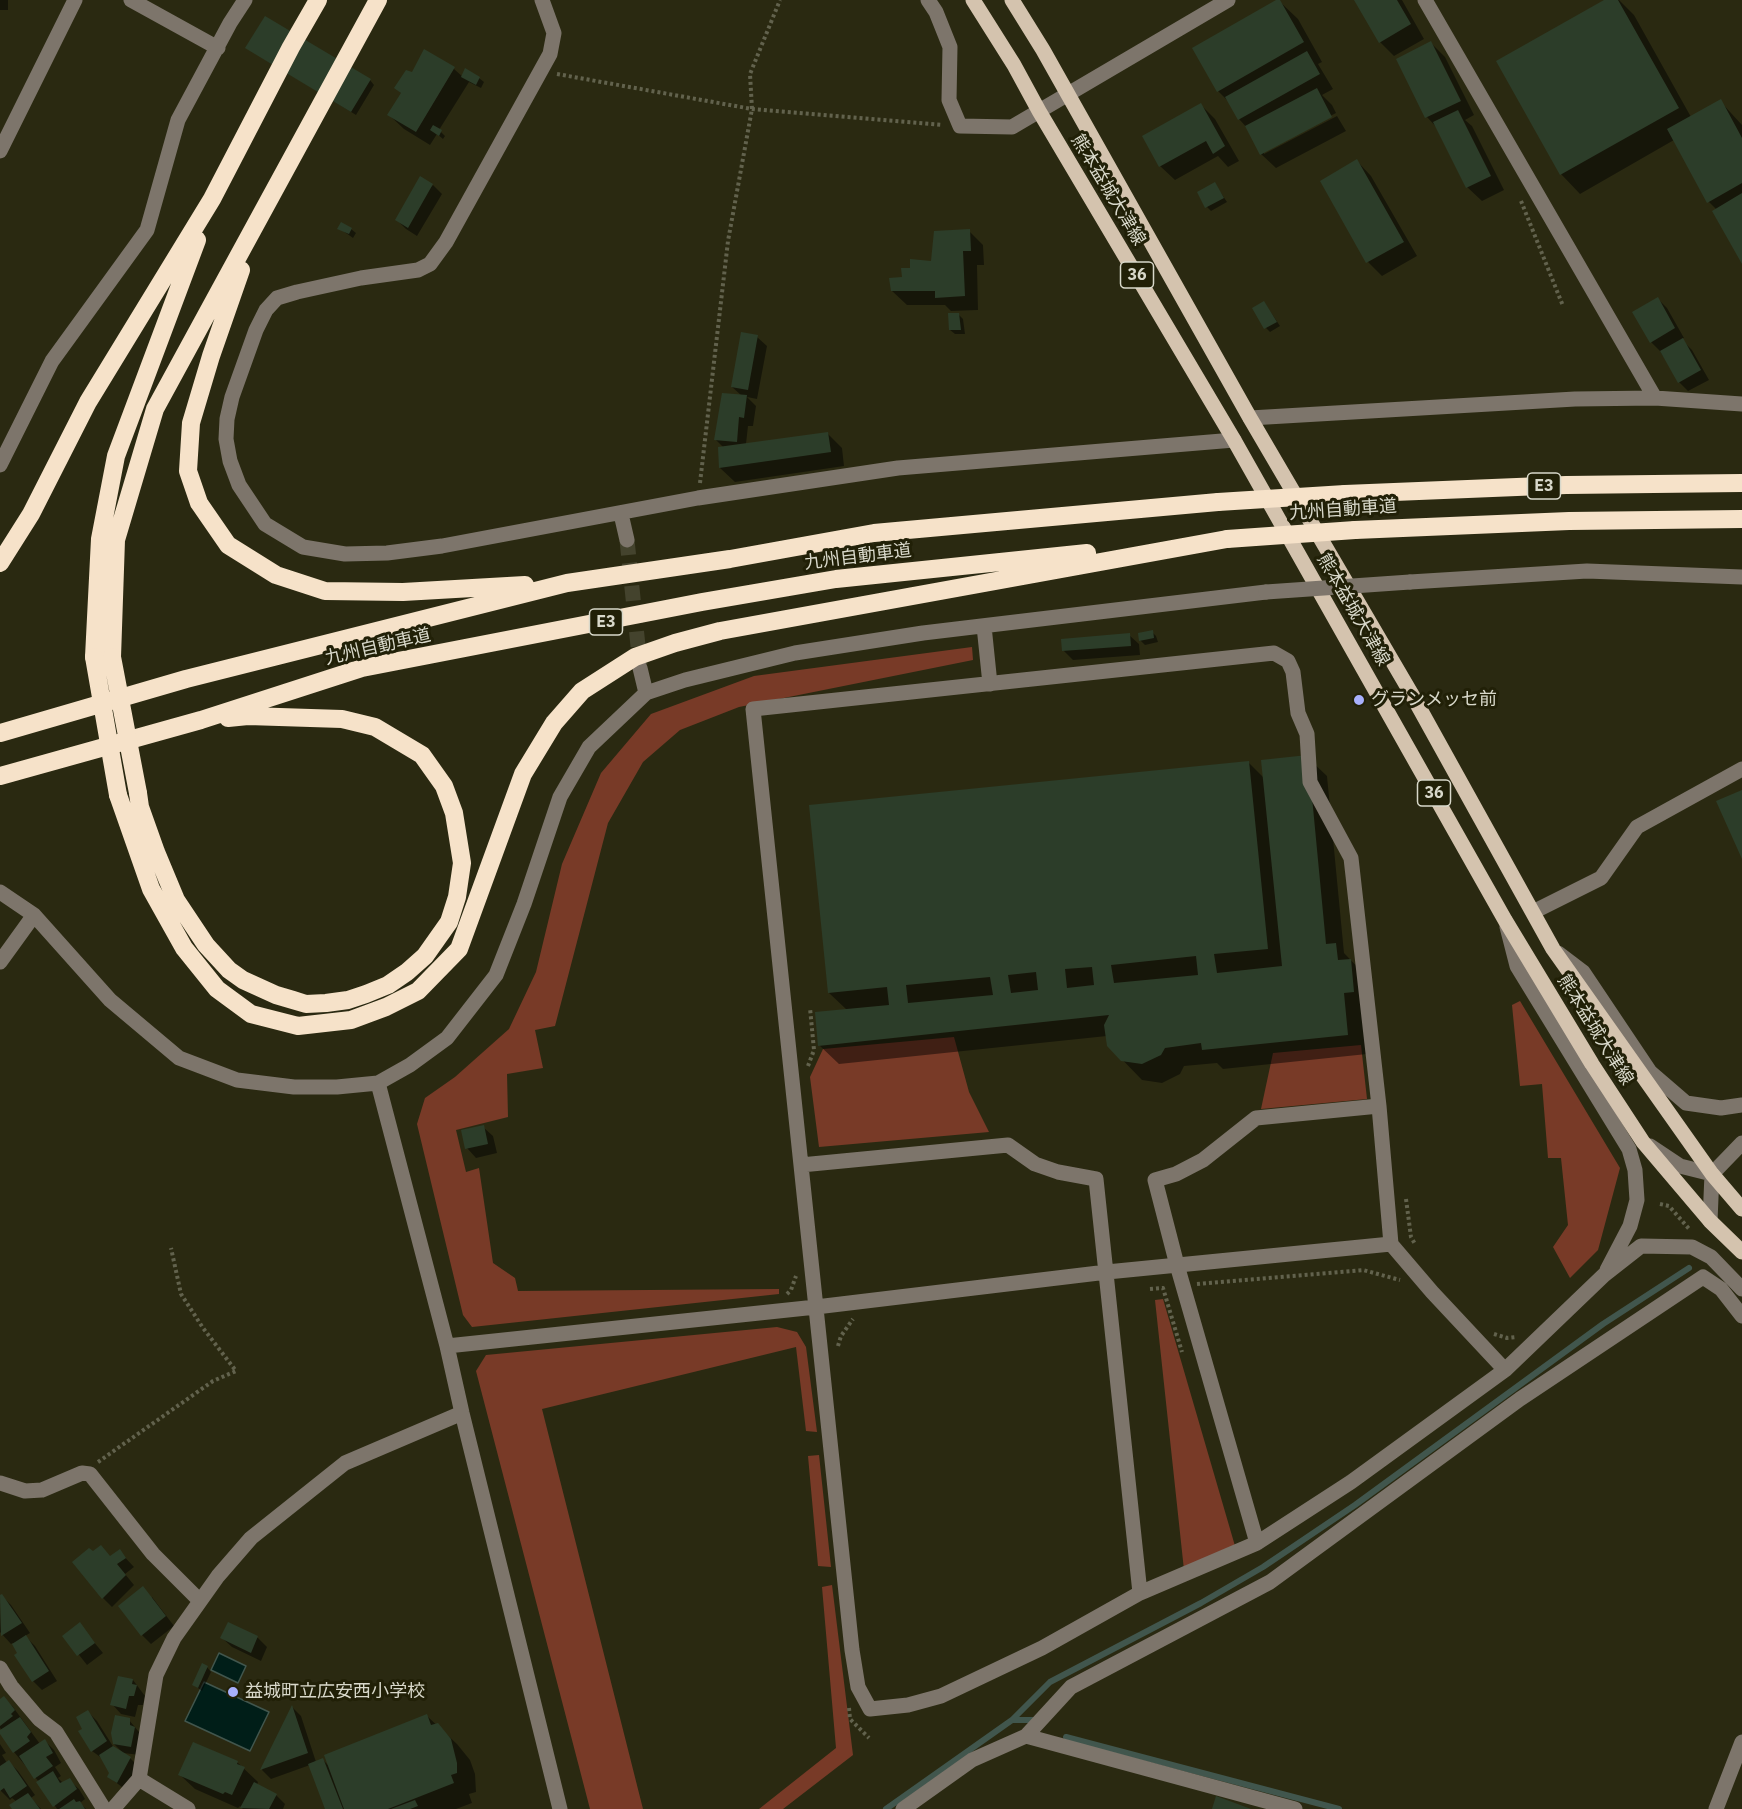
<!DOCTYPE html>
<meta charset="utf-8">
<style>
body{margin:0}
canvas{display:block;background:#2a2911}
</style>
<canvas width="1742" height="1809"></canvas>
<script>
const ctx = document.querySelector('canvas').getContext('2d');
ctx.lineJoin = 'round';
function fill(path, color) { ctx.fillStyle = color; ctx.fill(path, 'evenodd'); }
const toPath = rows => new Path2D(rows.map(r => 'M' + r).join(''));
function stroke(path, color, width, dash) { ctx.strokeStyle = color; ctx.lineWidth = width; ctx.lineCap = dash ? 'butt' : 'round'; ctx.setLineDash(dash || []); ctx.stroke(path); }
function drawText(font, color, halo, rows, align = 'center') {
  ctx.font = font + ' "IBM Plex Sans","Noto Sans JP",sans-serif'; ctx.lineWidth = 6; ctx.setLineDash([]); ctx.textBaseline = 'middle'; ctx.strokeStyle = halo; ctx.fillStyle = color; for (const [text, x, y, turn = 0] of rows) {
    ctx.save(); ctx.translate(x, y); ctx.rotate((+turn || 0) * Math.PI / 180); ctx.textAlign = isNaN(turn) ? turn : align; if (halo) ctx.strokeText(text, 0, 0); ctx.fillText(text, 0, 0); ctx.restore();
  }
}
fill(toPath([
 [972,647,973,660,739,707,680,730,643,762,608,823,555,1026,535,1030,543,1068,507,1074,508,1117,456,1130,466,1172,479,1168,493,1263,515,1278,518,1291,779,1289,779,1294,472,1327,463,1315,417,1124,425,1098,455,1077,509,1029,536,972,562,864,601,773,651,714,754,676],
 [1520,1001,1620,1168,1598,1250,1570,1278,1553,1247,1568,1225,1561,1158,1548,1158,1542,1084,1520,1086,1512,1005],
 [954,1037,969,1092,989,1132,819,1147,810,1077,823,1049],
 [1361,1045,1367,1099,1261,1109,1273,1053],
 [1163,1299,1235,1546,1184,1570,1155,1300],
 [777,1327,797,1332,806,1347,817,1432,806,1431,796,1347,542,1409,643,1809,590,1809,476,1371,486,1355],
 [819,1455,831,1567,818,1566,808,1456],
 [832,1585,853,1755,783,1809,759,1809,836,1748,822,1587]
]), '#783a27');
const water = toPath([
 [219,1653,246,1666,238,1683,211,1670,219,1653],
 [204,1682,269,1712,250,1751,185,1721,204,1682]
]);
fill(water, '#001e18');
stroke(water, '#41564d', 1.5);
fill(toPath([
 [0,0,8,0,8,10,0,10],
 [1278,0,1298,19,1322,62,1318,64,1333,89,1322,95,1332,105,1336,113,1264,151,1264,154,1337,116,1346,131,1276,168,1261,154,1248,129,1239,119,1229,102,1218,91],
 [1356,0,1402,0,1424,39,1394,56,1380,42],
 [1607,0,1619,0,1634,15,1691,117,1720,101,1742,125,1742,261,1717,210,1709,202,1674,140,1580,194,1561,174],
 [1431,43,1445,57,1474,115,1465,120,1472,126,1504,190,1482,201,1467,187,1438,129,1427,117,1398,60],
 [247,48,370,80,374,85,356,115],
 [425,51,454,69,463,77,479,78,484,82,481,88,469,82,439,130,445,136,443,139,437,134,430,145,404,129,389,115,402,94,396,88,412,74],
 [1201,105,1215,119,1239,161,1228,167,1218,156,1175,180,1160,166],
 [1357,161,1371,176,1417,256,1382,276,1368,262],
 [1215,184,1227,202,1211,211,1207,207],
 [433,185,442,194,417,236,406,229,397,220],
 [339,228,351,229,356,233,353,238],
 [969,231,983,245,984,265,977,265,978,310,951,311,945,305,907,305,892,291,912,270,933,262],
 [1658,299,1667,308,1684,338,1681,339,1692,350,1709,380,1688,391,1679,382,1660,351,1651,342],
 [1264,302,1280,326,1270,332,1266,328],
 [959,315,963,319,965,334,955,334,950,330],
 [757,337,767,346,757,399,747,397,756,406,753,426,748,426,746,444,827,433,842,448,844,466,735,482,720,468,719,448,724,448,716,440,742,396,732,387],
 [1152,632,1156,636,1158,642,1145,645,1140,640],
 [1129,635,1139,644,1140,655,1073,660,1063,650],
 [1307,757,1327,776,1344,953,1370,980,1367,1054,1223,1069,1217,1063,1184,1066,1180,1074,1162,1083,1142,1080,1108,1045,1107,1036,839,1064,819,1045,847,1010,829,993,1248,762,1265,779],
 [483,1127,493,1136,497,1153,476,1158,467,1148],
 [119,1551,134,1567,125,1574,134,1585,112,1607,103,1598,111,1557],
 [1,1595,11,1605,30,1633,25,1636,35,1646,57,1681,42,1690,33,1681,13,1643,11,1644,0,1632],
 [152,1597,174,1626,151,1644,142,1635],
 [79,1624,103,1653,87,1665,64,1636],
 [228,1624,258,1638,267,1647,261,1661,232,1647,222,1638],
 [207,1667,211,1672,202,1691,194,1685],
 [133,1680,145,1696,143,1705,138,1705,135,1717,121,1714,112,1704],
 [4,1698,13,1707,40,1744,45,1741,54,1750,61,1763,55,1767,61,1776,58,1778,63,1783,69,1780,79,1789,85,1799,80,1803,86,1809,57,1809,39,1782,14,1752,0,1732,2,1730,0,1728,0,1700],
 [292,1707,301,1716,316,1762,323,1760,330,1767,427,1716,457,1744,470,1760,475,1774,476,1792,469,1794,472,1803,456,1809,327,1809,310,1765,271,1779,262,1770],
 [88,1712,97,1721,116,1751,130,1758,139,1767,127,1791,109,1777,111,1773,103,1759,92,1751,84,1730],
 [129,1720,144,1738,140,1755,123,1753,114,1744],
 [0,1744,6,1753,2,1755,7,1763,9,1762,18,1771,35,1795,31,1798,41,1809,14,1809,17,1802,12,1798,10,1800,0,1790],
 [194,1744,238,1763,258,1782,257,1785,276,1795,285,1804,283,1809,243,1809,240,1806,238,1808,195,1789,180,1775]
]), '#0007');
stroke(toPath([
 [1013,1720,1037,1720],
 [1066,1737,1339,1809],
 [886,1809,1012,1720,1050,1682,1201,1603,1263,1567,1355,1505,1603,1324,1689,1268]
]), '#41564d', 6);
fill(toPath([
 [1276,0,1280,0,1304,42,1217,92,1192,48],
 [1354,0,1397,0,1411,24,1379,43],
 [1604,0,1618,0,1679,108,1560,175,1496,61],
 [265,16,371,79,351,112,245,48],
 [1431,41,1461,101,1425,118,1396,59],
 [424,49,455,67,416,132,387,115,401,93,394,88,406,70,412,72],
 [1307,51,1320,74,1238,120,1225,97],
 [465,68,480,77,476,85,461,77],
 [1317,88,1332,117,1260,155,1245,126],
 [1721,99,1742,138,1742,183,1707,203,1667,129],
 [1201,103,1225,146,1213,154,1206,141,1159,167,1142,136],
 [1458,110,1491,176,1466,188,1433,122],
 [433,125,442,130,439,136,430,130],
 [1357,159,1404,242,1366,263,1320,181],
 [420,176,433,184,408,228,395,220],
 [1215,182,1224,198,1205,208,1197,192],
 [1742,193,1742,264,1712,211],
 [341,222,352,228,349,234,337,229],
 [970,229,971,251,963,251,965,296,935,298,935,291,891,291,889,278,902,277,901,268,910,268,910,259,931,261,934,231],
 [1658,297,1675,328,1650,343,1632,312],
 [1264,301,1277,322,1264,329,1252,308],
 [948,313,959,313,961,330,949,330],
 [741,332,758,335,748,390,731,387],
 [1683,338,1701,370,1678,383,1660,351],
 [722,393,747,395,744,418,739,417,737,442,714,440],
 [828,432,831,452,719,468,718,447],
 [1153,630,1154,638,1139,641,1138,633],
 [1130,633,1131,646,1062,651,1061,639],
 [1308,755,1326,944,1336,943,1338,960,1351,959,1354,992,1344,993,1348,1035,1202,1050,1201,1043,1165,1048,1161,1055,1142,1064,1121,1061,1107,1046,1104,1025,1109,1015,818,1046,815,1012,889,1005,887,987,828,993,809,805,1249,761,1268,949,1214,954,1217,973,1282,966,1261,760],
 [1196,956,1198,975,1114,983,1111,965],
 [1092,967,1094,985,1067,988,1065,969],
 [1036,972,1038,990,1011,993,1008,975],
 [990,977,993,995,908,1003,906,985],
 [1742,790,1742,859,1716,801],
 [484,1125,488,1144,465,1149,461,1130],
 [101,1545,110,1556,120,1549,126,1558,117,1564,126,1575,102,1599,72,1562,89,1548,93,1551],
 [143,1586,166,1616,141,1636,118,1606],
 [2,1594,22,1623,1,1636,0,1595],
 [80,1622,95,1643,77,1656,62,1636],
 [228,1622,258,1636,251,1653,220,1638],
 [26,1635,49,1671,32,1682,14,1655,17,1653,12,1644],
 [202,1663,208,1666,198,1688,192,1685],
 [118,1676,133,1679,132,1684,137,1685,134,1696,129,1696,126,1709,110,1705],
 [4,1696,15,1710,11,1714,13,1716,0,1726,0,1699],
 [292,1705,308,1753,260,1770],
 [88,1710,107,1741,91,1752,78,1731,82,1729,76,1717],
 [427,1714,431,1725,438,1723,451,1739,457,1763,457,1773,451,1775,454,1783,388,1809,344,1809,324,1755],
 [115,1715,130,1718,130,1725,135,1727,131,1747,113,1744,111,1733],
 [20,1717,31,1732,27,1737,30,1741,13,1753,0,1734,0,1730],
 [45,1739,53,1753,46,1757,53,1766,34,1779,19,1756],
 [193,1742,238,1761,237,1764,245,1767,232,1795,225,1792,223,1794,178,1775],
 [113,1746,131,1757,117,1783,107,1777,109,1773,99,1755],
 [323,1758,343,1809,325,1809,308,1764],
 [9,1760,27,1786,10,1798,4,1788,0,1791,0,1766],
 [53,1771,60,1783,70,1778,77,1789,53,1807,36,1782],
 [254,1782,277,1794,269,1809,240,1808],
 [28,1793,40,1809,12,1809,9,1805],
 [1216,1796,1251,1809,1212,1809],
 [74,1799,76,1802,80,1801,85,1809,59,1809],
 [415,1800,418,1806,410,1809,391,1809]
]), '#2c3d29');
stroke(toPath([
 [627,540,640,665]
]), '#44432d', 15, [15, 8]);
stroke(toPath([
 [557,74,752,109,942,125],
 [1521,201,1563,306],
 [700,483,728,241,752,109,750,74,780,0],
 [808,1066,814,1050,810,1008],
 [1406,1199,1411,1237,1415,1244],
 [1660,1204,1669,1206,1690,1230],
 [1197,1284,1363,1270,1400,1280],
 [1150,1289,1163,1288,1182,1352],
 [787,1294,791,1290,796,1276],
 [1494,1334,1507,1338,1516,1337],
 [838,1346,841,1336,853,1319],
 [98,1462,213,1381,236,1371,203,1328,181,1294,171,1248],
 [849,1708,850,1719,869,1738]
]), '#62624d', 4, [3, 3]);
stroke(toPath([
 [131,0,218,48],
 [542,0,554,33,550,54,446,242,430,264,418,270,361,278,297,292,277,298,266,310,256,330,232,397,227,419,226,439,230,461,239,485,265,524,303,547,345,554,387,553,442,546,698,498,898,468,1234,440],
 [928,0,936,12,950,47,949,100,960,126,1012,127,1228,0],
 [1425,0,1655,398],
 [0,151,75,0],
 [1250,418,1575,399,1655,398,1742,404],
 [0,465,52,361,147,230,178,120,230,23,245,0],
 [621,514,627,540],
 [1410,582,1587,571,1742,577],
 [984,626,990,684],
 [640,668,646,693],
 [0,892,34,915,110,1000,179,1058,237,1080,294,1087,337,1087,378,1083,410,1065,447,1038,496,975,524,904,560,797,589,747,646,693,685,680,795,653,923,633,1266,592],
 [1533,912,1601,878,1637,827,1742,769],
 [1507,927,1517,966,1629,1149,1635,1170,1637,1200,1630,1226,1607,1270],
 [1558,953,1583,972,1650,1072,1686,1103,1721,1108,1742,1105],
 [0,962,34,915],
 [378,1083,447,1346,462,1413,560,1809],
 [1650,1146,1680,1166,1712,1174],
 [801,1165,1008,1145,1035,1164,1058,1172,1096,1179,1140,1593],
 [1710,1221,1712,1174,1742,1143],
 [1391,1244,1379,1106,1351,858,1310,782,1307,734,1298,713,1293,672,1288,661,1274,653,753,709,852,1650,858,1687,870,1709,908,1705,941,1696,1042,1648,1140,1593,1257,1543,1351,1482,1505,1370,1604,1275,1641,1246,1692,1247,1711,1257,1742,1289],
 [447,1346,816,1307,1107,1272,1391,1244,1432,1292,1505,1370],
 [0,1483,25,1491,42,1490,82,1473,90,1474,153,1554,200,1601],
 [1257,1543,1177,1265,1155,1180,1176,1174,1203,1160,1256,1118,1379,1106],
 [0,1668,11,1686,39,1719,56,1732,104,1809],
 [1026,1736,1295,1809],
 [139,1779,188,1809],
 [113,1809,139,1779,156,1675,174,1638,218,1576,251,1538,345,1463,462,1413],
 [903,1809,972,1760,1026,1736,1071,1687,1270,1582,1520,1399,1703,1277,1721,1289,1742,1316],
 [1716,1809,1742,1742]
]), '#7d756b', 15);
stroke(toPath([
 [973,0,1014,65,1039,111,1234,440,1505,920,1592,1064,1643,1142,1710,1221,1742,1252],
 [1012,0,1043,50,1250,418,1411,693,1553,949,1712,1174,1742,1209]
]), '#d4c3ae', 15);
stroke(toPath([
 [241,270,211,356,191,423,188,471,199,503,228,545,276,575,325,591,403,592,525,585],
 [1345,494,1566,485,1742,483],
 [1355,530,1569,521,1742,519],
 [0,563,31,514,88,402,212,199,291,47,318,0],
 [94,657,100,539,116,456,197,240],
 [112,657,116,540,155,409,378,0],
 [0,733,186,679,567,583,730,559,874,533,1218,502],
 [0,776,201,720,362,668,702,602,836,579,1087,553],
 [138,793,140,807,156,852,176,900,206,945,229,970,243,980,276,995,293,1000,306,1004,326,1003,348,1000,366,994,388,985,407,972,425,956,449,922,457,897,462,863,454,813,444,786,422,755,375,727,342,719,248,716,228,718],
 [118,795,151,889,184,948,217,989,251,1014,298,1026,351,1020,386,1007,418,991,459,949,523,774,554,723,582,691,635,657,675,643,720,631,1227,539]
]), '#f6e2c9', 18);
stroke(toPath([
 [1266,592,1410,582]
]), '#7d756b', 15);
stroke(toPath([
 [1218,502,1345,494],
 [1227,539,1355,530],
 [94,657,118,795],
 [112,657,138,793]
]), '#f6e2c9', 18);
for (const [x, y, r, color] of [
 [1359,700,6,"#a8b0fc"],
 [233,1692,6,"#a8b0fc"]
]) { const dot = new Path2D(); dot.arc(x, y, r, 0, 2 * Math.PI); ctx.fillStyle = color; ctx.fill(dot); stroke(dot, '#212007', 2); }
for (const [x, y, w] of [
 [1137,275,33],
 [1544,486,33],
 [606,622,33],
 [1434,793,33]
]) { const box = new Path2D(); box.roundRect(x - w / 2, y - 13, w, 26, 4.5); ctx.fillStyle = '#212007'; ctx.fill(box); stroke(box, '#d8d8ca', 1.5); }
drawText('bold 16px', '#d8d8ca', null, [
 ["36",1137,275],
 ["E3",1544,486],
 ["E3",606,622],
 ["36",1434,793]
]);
drawText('18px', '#d8d8ca', '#212007', [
 ["熊本益城大津線",1108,190,59],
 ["九州自動車道",1343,510,-4],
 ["九州自動車道",858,557,-7],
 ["熊本益城大津線",1353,610,60],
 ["九州自動車道",378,647,-13],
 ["熊本益城大津線",1595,1030,58]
]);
drawText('18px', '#d8d8ca', '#212007', [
 ["グランメッセ前",1371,700],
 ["益城町立広安西小学校",245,1692]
], 'left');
</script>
